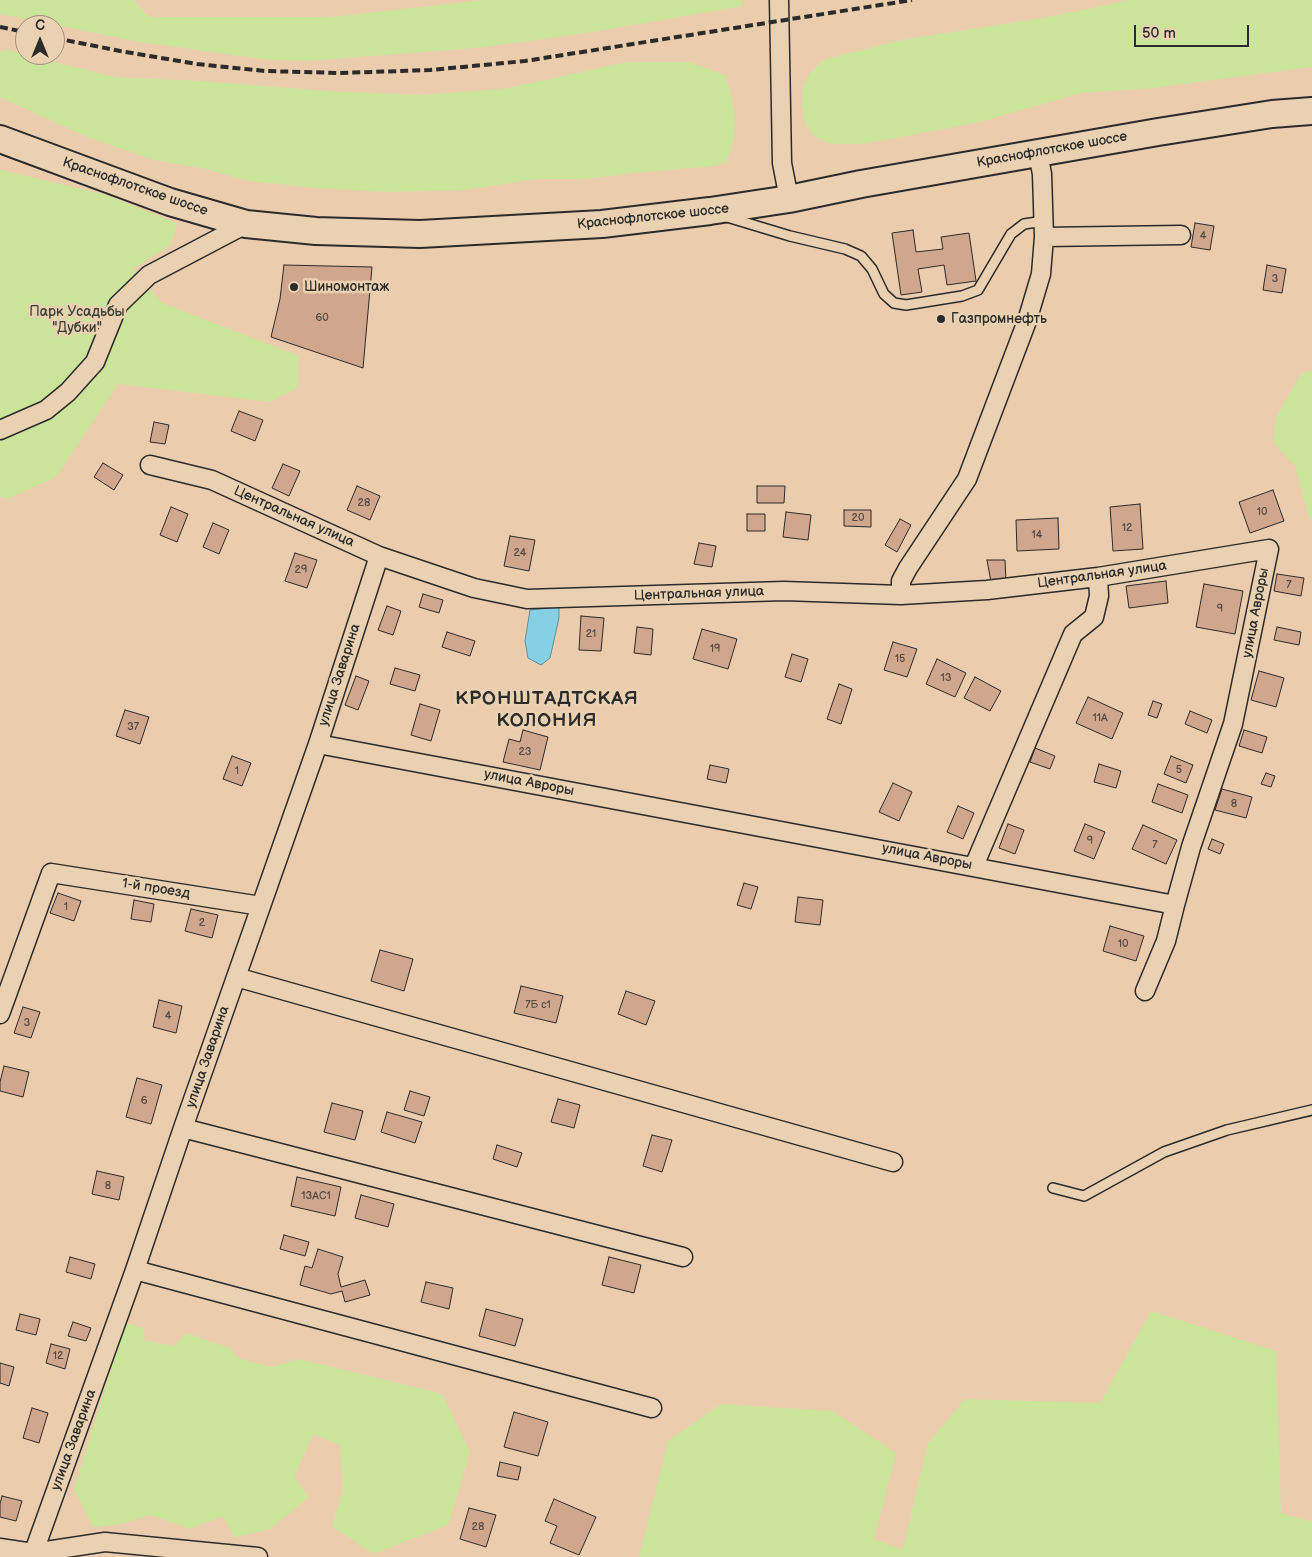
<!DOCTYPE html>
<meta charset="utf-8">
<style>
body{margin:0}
#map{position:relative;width:1312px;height:1557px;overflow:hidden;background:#ebcdae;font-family:"Balsamiq Sans",sans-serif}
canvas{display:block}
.north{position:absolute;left:15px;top:15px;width:50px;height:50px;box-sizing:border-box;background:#ead1b2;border:1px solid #9e8f7c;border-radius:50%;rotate:0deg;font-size:14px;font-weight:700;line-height:20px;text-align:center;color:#2b2b2b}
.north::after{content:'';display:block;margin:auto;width:18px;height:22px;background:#2b2b2b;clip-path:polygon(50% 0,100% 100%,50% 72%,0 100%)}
.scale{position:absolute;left:1134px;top:25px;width:115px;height:22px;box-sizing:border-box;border:2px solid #2b2b2b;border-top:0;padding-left:6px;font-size:15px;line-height:18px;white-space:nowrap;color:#2b2b2b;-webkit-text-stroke:4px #ead1b2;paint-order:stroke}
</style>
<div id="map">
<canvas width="1312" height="1557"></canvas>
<div class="north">С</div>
<div class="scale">50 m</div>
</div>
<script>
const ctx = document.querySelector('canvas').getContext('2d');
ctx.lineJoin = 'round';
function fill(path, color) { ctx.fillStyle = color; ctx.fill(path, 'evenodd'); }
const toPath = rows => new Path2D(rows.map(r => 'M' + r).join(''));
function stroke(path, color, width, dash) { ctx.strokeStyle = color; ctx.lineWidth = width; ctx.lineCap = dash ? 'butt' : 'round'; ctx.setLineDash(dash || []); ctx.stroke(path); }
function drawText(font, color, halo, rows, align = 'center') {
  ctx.font = font + ' "Balsamiq Sans",sans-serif'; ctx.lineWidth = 5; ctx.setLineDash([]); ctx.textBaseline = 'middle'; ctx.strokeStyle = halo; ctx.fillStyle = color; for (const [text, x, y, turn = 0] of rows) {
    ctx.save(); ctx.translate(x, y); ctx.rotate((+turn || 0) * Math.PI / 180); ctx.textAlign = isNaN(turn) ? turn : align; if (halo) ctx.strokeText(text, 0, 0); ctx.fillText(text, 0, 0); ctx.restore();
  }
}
fill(toPath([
 [0,0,133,0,149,17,330,17,484,0,741,0,743,6,586,33,477,48,305,61,269,60,139,42,0,14],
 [1130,0,1312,0,1312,67,1153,88,1081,93,980,122,862,144,831,144,814,136,805,124,802,107,802,88,810,74,822,60,901,40,1048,17],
 [7,50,114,77,200,81,327,91,419,95,503,89,627,62,689,62,725,75,731,93,735,121,733,142,727,162,714,166,633,173,587,179,535,179,465,190,390,192,315,188,248,181,206,169,154,160,87,137,0,97,0,51],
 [0,170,103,194,177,223,171,245,133,269,162,303,299,356,297,388,270,402,118,384,56,477,5,500,0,496],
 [1312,371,1312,520,1309,517,1295,466,1273,442,1277,415,1302,373],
 [1151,1311,1276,1351,1281,1513,1312,1522,1312,1557,639,1557,668,1441,721,1404,832,1411,896,1453,874,1539,903,1550,928,1443,965,1399,1100,1403],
 [125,1323,143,1328,145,1341,174,1346,186,1333,229,1348,240,1359,272,1367,299,1359,442,1394,470,1452,448,1525,373,1554,332,1526,343,1490,340,1445,313,1434,294,1477,309,1497,270,1529,235,1537,222,1516,190,1529,150,1515,117,1525,93,1527,74,1490]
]), '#cae49a');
const water = toPath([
 [559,607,559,618,550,658,541,665,528,658,525,641,530,610,559,607]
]);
fill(water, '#85d0e5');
stroke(water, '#618e9b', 1);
const building = toPath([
 [1195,223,1214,226,1210,250,1191,247,1195,223],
 [913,230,916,252,943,249,941,237,969,233,976,281,947,285,944,265,918,269,922,292,901,295,892,233,913,230],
 [284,265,372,267,363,368,271,337,280,299,284,265],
 [1267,265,1286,269,1282,293,1263,290,1267,265],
 [239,411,263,420,255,441,231,431,239,411],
 [154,422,169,425,165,444,150,442,154,422],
 [103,463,123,475,114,490,94,477,103,463],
 [283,464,300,471,289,496,272,488,283,464],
 [357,486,380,496,370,520,347,510,357,486],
 [757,486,785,486,784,503,757,503,757,486],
 [1273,490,1284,521,1250,533,1239,502,1273,490],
 [1140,504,1143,549,1113,551,1110,507,1140,504],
 [171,507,188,514,177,542,160,535,171,507],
 [844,510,871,510,871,527,844,526,844,510],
 [786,512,811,515,808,540,783,537,786,512],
 [747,514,765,514,765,531,747,531,747,514],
 [1058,518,1059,549,1017,551,1016,520,1058,518],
 [900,519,911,525,897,552,885,545,900,519],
 [213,523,229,530,219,554,203,547,213,523],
 [510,536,535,540,529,571,504,566,510,536],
 [699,543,716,546,712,567,694,564,699,543],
 [295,553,317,560,307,588,285,581,295,553],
 [987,560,1005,560,1006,582,991,582,987,560],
 [1277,574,1304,578,1301,596,1274,591,1277,574],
 [1166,581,1168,603,1129,608,1126,586,1166,581],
 [1204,584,1243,591,1235,634,1196,627,1204,584],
 [423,594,443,600,439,613,419,607,423,594],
 [387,606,401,611,393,635,378,630,387,606],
 [581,616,604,618,601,651,579,650,581,616],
 [637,627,653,629,651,655,634,653,637,627],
 [1277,627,1301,632,1299,645,1274,640,1277,627],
 [702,629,737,639,728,669,693,659,702,629],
 [447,632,475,641,470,656,442,647,447,632],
 [893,642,917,649,907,677,884,670,893,642],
 [792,654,808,659,801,682,785,677,792,654],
 [937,659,966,673,955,697,926,684,937,659],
 [395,668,420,675,415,691,390,684,395,668],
 [1259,671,1284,678,1276,707,1251,700,1259,671],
 [356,676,369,681,358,710,345,705,356,676],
 [975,677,1001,691,990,711,964,698,975,677],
 [839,684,852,689,841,724,827,719,839,684],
 [1088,697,1123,713,1112,739,1076,723,1088,697],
 [1153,701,1162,704,1157,718,1148,715,1153,701],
 [420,704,440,710,431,741,411,735,420,704],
 [125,710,149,717,140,744,116,736,125,710],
 [1190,711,1212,720,1207,733,1185,724,1190,711],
 [523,730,548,737,540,770,503,762,509,739,520,742,523,730],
 [1244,730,1267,737,1262,753,1239,746,1244,730],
 [1035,748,1055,756,1050,769,1030,762,1035,748],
 [232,756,251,763,242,786,223,779,232,756],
 [1171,756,1193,765,1186,783,1164,774,1171,756],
 [1099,764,1121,771,1116,788,1094,782,1099,764],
 [710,765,729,769,726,783,707,779,710,765],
 [1266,773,1275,776,1271,787,1261,784,1266,773],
 [893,783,912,792,899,821,879,812,893,783],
 [1158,784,1188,795,1182,813,1152,802,1158,784],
 [1222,789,1252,797,1246,818,1215,810,1222,789],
 [958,806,974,813,963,839,947,832,958,806],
 [1008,824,1024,830,1015,854,999,848,1008,824],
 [1085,824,1105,832,1094,859,1074,851,1085,824],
 [1143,825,1177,840,1166,864,1132,849,1143,825],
 [1212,839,1224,844,1220,854,1208,849,1212,839],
 [744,883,758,887,751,909,737,905,744,883],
 [58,893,81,901,74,921,50,913,58,893],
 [798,897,823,900,820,925,795,922,798,897],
 [134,900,154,904,151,922,131,919,134,900],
 [191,909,218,915,212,938,185,931,191,909],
 [1110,926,1144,936,1136,961,1103,951,1110,926],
 [380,950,413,959,404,991,371,981,380,950],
 [521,986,563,996,556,1023,514,1013,521,986],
 [626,991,655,1001,646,1025,618,1014,626,991],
 [159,1000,182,1006,176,1033,153,1027,159,1000],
 [23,1007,40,1012,31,1038,14,1033,23,1007],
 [4,1066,29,1072,23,1097,0,1091,0,1082,4,1066],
 [137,1078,162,1085,151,1124,126,1117,137,1078],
 [410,1091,430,1097,424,1116,404,1110,410,1091],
 [558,1099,580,1105,574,1128,551,1122,558,1099],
 [332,1103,363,1111,355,1140,324,1132,332,1103],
 [387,1112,422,1122,415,1143,381,1132,387,1112],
 [652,1135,672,1140,662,1172,643,1166,652,1135],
 [497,1145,522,1153,517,1167,493,1159,497,1145],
 [97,1171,124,1177,119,1200,92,1194,97,1171],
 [297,1177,341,1187,335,1216,291,1206,297,1177],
 [361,1195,394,1204,388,1227,355,1218,361,1195],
 [284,1235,309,1242,305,1256,280,1249,284,1235],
 [318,1249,343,1257,338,1274,341,1287,365,1280,370,1295,345,1302,342,1291,331,1294,300,1285,305,1266,312,1268,318,1249],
 [70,1257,95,1264,91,1279,66,1272,70,1257],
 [609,1257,641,1265,634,1293,602,1285,609,1257],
 [426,1282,453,1288,449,1309,421,1302,426,1282],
 [486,1309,523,1319,515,1346,479,1336,486,1309],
 [20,1314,40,1319,36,1335,16,1330,20,1314],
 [73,1322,91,1328,86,1341,68,1336,73,1322],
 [51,1344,70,1349,65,1369,46,1363,51,1344],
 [0,1363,14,1367,9,1386,0,1383,0,1363],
 [32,1408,48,1413,39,1443,23,1438,32,1408],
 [514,1412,548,1422,538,1456,504,1447,514,1412],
 [500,1462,521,1467,518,1480,497,1476,500,1462],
 [2,1496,22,1501,16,1521,0,1517,0,1504,2,1496],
 [554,1499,596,1517,579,1555,550,1543,557,1526,545,1521,554,1499],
 [469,1508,496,1515,486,1547,460,1539,469,1508]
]);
fill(building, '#d0a68d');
stroke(building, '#2b2b2b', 1);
const service = toPath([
 [727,217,790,236,845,249,861,256,872,269,884,294,894,303,906,305,962,296,978,290,1011,234,1024,224,1044,221],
 [1053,1188,1084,1196,1164,1152,1227,1130,1312,1110]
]);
const minor = toPath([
 [779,0,782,163,789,199],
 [1044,237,1181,235],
 [0,430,46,410,68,392,95,362,118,305,149,275,246,224],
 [150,465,212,480,379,556,474,588,527,599,784,591,901,595,987,590,1098,577,1269,549,1233,724,1191,847,1175,905,318,744],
 [901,595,901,581,908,568,967,479,1027,321,1041,274,1044,237,1042,174,1038,153],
 [974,866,1073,634,1094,617,1099,596,1098,577],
 [236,977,893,1162],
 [1145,991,1166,941,1175,905],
 [0,1014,51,873,261,906],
 [183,1128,683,1257],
 [135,1270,652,1408],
 [0,1548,33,1553,105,1542,258,1557],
 [32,1557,135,1270,183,1128,318,744,379,556]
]);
const primary = toPath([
 [0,139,170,202,246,224,316,231,420,234,602,224,710,211,789,199,861,184,1158,132,1272,114,1312,111]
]);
stroke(service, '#2b2b2b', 12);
stroke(minor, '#2b2b2b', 21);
stroke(primary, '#2b2b2b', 30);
stroke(service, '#ead1b2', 9);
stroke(minor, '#ead1b2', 18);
stroke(primary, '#ead1b2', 26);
stroke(toPath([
 [0,27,25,32],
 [55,38,120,51,197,64,265,71,340,73,430,70,525,61,912,0]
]), '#2b2b2b', 4, [8, 4]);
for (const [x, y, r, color] of [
 [294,287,5,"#2b2b2b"],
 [941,319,5,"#2b2b2b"]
]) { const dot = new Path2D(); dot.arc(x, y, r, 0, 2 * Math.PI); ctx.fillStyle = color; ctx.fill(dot); stroke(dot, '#ead1b2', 2); }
drawText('11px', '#544a44', null, [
 ["4",1203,236],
 ["3",1275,279],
 ["60",322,318],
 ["28",364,503],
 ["10",1262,512],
 ["20",858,518],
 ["12",1127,528],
 ["14",1037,535],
 ["24",520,553],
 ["29",301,570],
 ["7",1289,585],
 ["9",1220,609],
 ["21",591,634],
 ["19",715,649],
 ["15",900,659],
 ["13",946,678],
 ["11А",1100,718],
 ["37",133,727],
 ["23",525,752],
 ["5",1179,770],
 ["1",237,771],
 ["8",1234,804],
 ["9",1090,841],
 ["7",1155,845],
 ["1",66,907],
 ["2",202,923],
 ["10",1123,944],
 ["7Б с1",538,1005],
 ["4",168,1016],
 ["3",27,1023],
 ["6",144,1101],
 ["8",108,1186],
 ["13АС1",316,1196],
 ["12",58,1356],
 ["28",478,1527]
]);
drawText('14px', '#2b2b2b', '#ead1b2', [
 ["Краснофлотское шоссе",1052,150,-10],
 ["Краснофлотское шоссе",135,187,19],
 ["Краснофлотское шоссе",653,217,-6],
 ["Центральная улица",294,517,24],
 ["Центральная улица",1102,575,-8],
 ["Центральная улица",699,594,-2],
 ["улица Авроры",1256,613,-79],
 ["улица Заварина",340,675,-72],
 ["улица Авроры",529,783,11],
 ["улица Авроры",927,857,11],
 ["1-й проезд",156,889,9],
 ["улица Заварина",208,1057,-71],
 ["улица Заварина",74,1440,-70]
]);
drawText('14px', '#2b2b2b', '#ead1b2', [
 ["Шиномонтаж",304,287],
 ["Газпромнефть",951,319]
], 'left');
drawText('14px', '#3b3e36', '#ead1b2', [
 ["Парк Усадьбы",77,312],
 ["\"Дубки\"",77,328]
]);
ctx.letterSpacing = '1px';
drawText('bold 19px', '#2b2b2b', '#ead1b2', [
 ["КРОНШТАДТСКАЯ",547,699],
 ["КОЛОНИЯ",547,721]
]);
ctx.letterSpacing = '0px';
</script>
